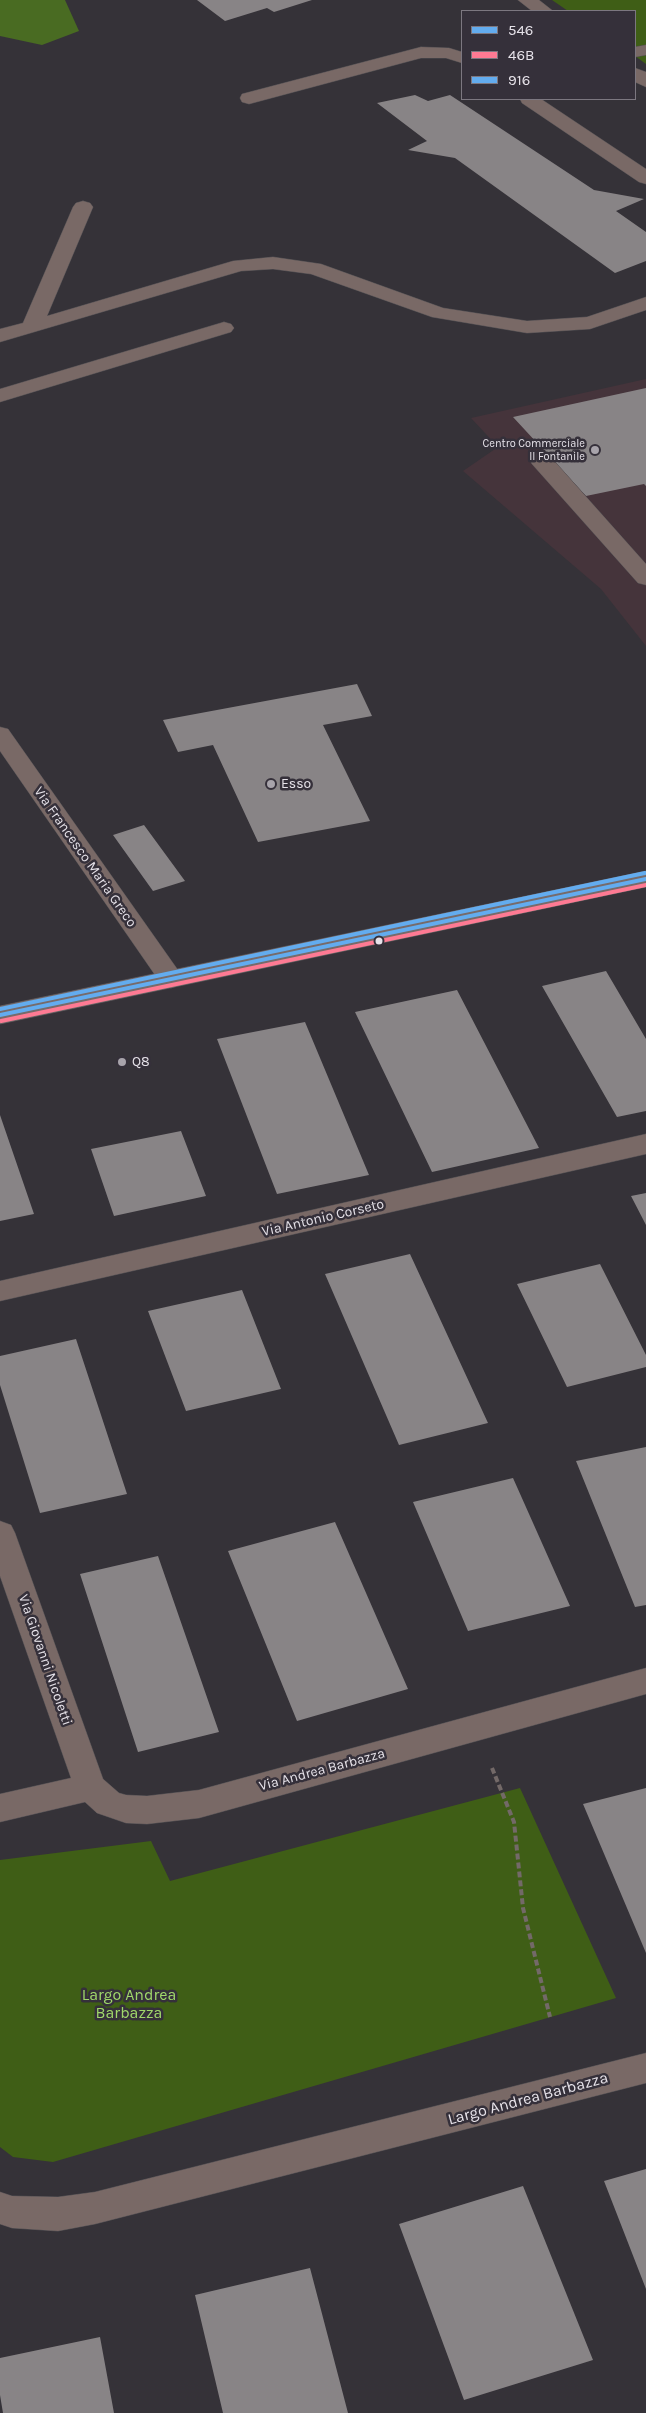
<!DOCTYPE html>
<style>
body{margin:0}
#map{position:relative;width:646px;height:2413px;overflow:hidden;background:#353238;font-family:Karla,sans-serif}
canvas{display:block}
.legend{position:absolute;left:461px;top:10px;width:175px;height:90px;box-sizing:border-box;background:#35303a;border:1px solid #7c7780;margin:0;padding:6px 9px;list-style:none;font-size:15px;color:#e6e2e9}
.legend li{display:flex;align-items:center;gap:10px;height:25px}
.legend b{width:25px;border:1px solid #7c7780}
</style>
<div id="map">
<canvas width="646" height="2413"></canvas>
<ul class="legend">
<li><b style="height:6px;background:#63acef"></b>546</li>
<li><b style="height:6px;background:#fe7a93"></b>46B</li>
<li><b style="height:6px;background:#63acef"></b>916</li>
</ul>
</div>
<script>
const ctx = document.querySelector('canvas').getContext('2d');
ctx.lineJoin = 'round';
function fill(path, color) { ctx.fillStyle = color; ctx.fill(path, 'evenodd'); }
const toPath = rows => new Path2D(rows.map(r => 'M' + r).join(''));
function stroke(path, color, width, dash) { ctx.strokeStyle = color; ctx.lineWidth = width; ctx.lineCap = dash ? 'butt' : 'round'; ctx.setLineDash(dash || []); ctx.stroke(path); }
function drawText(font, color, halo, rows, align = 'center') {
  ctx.font = font + ' Karla,sans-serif'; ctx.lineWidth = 5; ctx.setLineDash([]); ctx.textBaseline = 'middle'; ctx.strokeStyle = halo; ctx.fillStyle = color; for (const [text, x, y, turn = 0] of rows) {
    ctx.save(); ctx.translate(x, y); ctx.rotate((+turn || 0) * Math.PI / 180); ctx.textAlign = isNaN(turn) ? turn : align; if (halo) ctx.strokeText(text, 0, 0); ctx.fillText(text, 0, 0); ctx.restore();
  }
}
fill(toPath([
 [646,379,646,646,601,589,463,471,498,447,471,418]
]), '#45343b');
fill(toPath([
 [552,0,646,0,646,64,635,56,635,11,568,11],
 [520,1788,616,1998,53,2162,13,2157,0,2147,0,1860,151,1841,170,1881]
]), '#3f5e16');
fill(toPath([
 [0,0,65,0,79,31,42,45,0,36]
]), '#496b22');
fill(toPath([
 [197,0,312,0,274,12,267,8,225,21],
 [415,95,428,101,450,95,594,190,644,199,616,211,646,232,646,261,615,273,455,158,408,150,427,141,377,103],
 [646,388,646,486,644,484,586,496,513,417],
 [357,684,372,716,323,725,370,821,258,842,213,745,178,752,163,720],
 [144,825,185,881,153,891,113,835],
 [606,971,646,1039,646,1111,617,1117,542,986],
 [457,990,539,1148,432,1172,355,1012],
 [305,1022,369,1175,277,1194,217,1039],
 [0,1115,34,1214,0,1221],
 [181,1131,206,1196,114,1216,91,1149],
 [646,1193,646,1225,631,1196],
 [410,1254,488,1423,399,1445,325,1274],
 [600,1264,646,1355,646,1367,567,1387,517,1284],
 [242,1290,281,1389,186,1411,148,1311],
 [76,1339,127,1494,40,1513,0,1385,0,1356],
 [646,1447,646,1605,635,1607,576,1461],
 [513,1478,570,1606,468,1631,413,1502],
 [335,1522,408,1689,297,1721,228,1551],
 [158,1556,219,1732,138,1752,80,1574],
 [646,1788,646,1953,583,1804],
 [646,2169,646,2289,604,2181],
 [523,2186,593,2360,464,2400,399,2224],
 [310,2268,348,2413,223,2413,195,2295],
 [100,2337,114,2413,3,2413,0,2395,0,2358]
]), '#888486');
const minor = toPath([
 [518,0,539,0,553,11,532,11,518,0],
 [646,45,646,55,635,57,635,47,646,45],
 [421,47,449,48,462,52,462,63,446,58,421,58,249,104,242,102,240,98,242,94,421,47],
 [635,68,646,72,646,87,635,82,635,68],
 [520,99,541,99,646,169,646,184,639,182,522,103,520,99],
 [83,201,90,203,93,207,47,316,233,261,273,257,321,264,443,308,527,321,587,317,646,297,646,310,590,329,527,333,432,317,311,274,273,269,241,271,0,342,0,329,23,323,73,207,76,203,83,201],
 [224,322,231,324,234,328,231,332,0,402,0,389,224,322],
 [540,453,548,454,646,564,646,585,638,583,532,464,529,459,532,454,540,453],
 [0,727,8,729,180,973,184,979,180,985,171,988,162,985,0,751,0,727],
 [646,1134,646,1154,0,1301,0,1281,646,1134],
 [0,1521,11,1525,15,1533,103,1779,119,1793,126,1795,147,1796,199,1790,646,1668,646,1694,199,1818,147,1824,126,1823,97,1813,85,1802,0,1822,0,1794,71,1778,0,1576,0,1521],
 [646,2053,646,2083,95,2224,58,2231,12,2228,0,2224,0,2192,12,2196,58,2197,95,2192,646,2053]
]);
const major = toPath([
 [646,871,646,887,0,1024,0,1006,646,871]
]);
stroke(minor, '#514f53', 1);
stroke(major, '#514f53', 1);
stroke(toPath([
 [492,1768,514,1822,523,1908,550,2017]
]), '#736968', 4, [6, 3]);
fill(minor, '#796966');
fill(major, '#766b6b');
stroke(toPath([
 [0,1015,646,879]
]), '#63acef', 4);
stroke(toPath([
 [1,1021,646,885]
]), '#fe7a93', 4);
stroke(toPath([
 [0,1009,645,873]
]), '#63acef', 4);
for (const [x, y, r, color] of [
 [595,450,5,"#a8a4ab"],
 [271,784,5,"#a8a4ab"],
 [379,941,4.5,"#e6e2e9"],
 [122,1062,5,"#a8a4ab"]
]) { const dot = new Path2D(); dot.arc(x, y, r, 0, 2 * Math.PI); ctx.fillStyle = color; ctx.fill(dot); stroke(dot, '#35303a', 2); }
drawText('11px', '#e6e2e9', '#35303a', [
 ["Centro Commerciale",585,444],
 ["Il Fontanile",585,457]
], 'right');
drawText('14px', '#e6e2e9', '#35303a', [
 ["Esso",281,784],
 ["Q8",132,1062]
], 'left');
drawText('14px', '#e6e2e9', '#35303a', [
 ["Via Francesco Maria Greco",85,857,55],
 ["Via Antonio Corseto",323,1218,-13],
 ["Via Giovanni Nicoletti",45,1660,71],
 ["Via Andrea Barbazza",322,1770,-15]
]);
drawText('16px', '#a0d86a', '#35303a', [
 ["Largo Andrea",129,1995],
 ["Barbazza",129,2013]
]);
drawText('16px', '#e6e2e9', '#35303a', [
 ["Largo Andrea Barbazza",528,2099,-15]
]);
</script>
